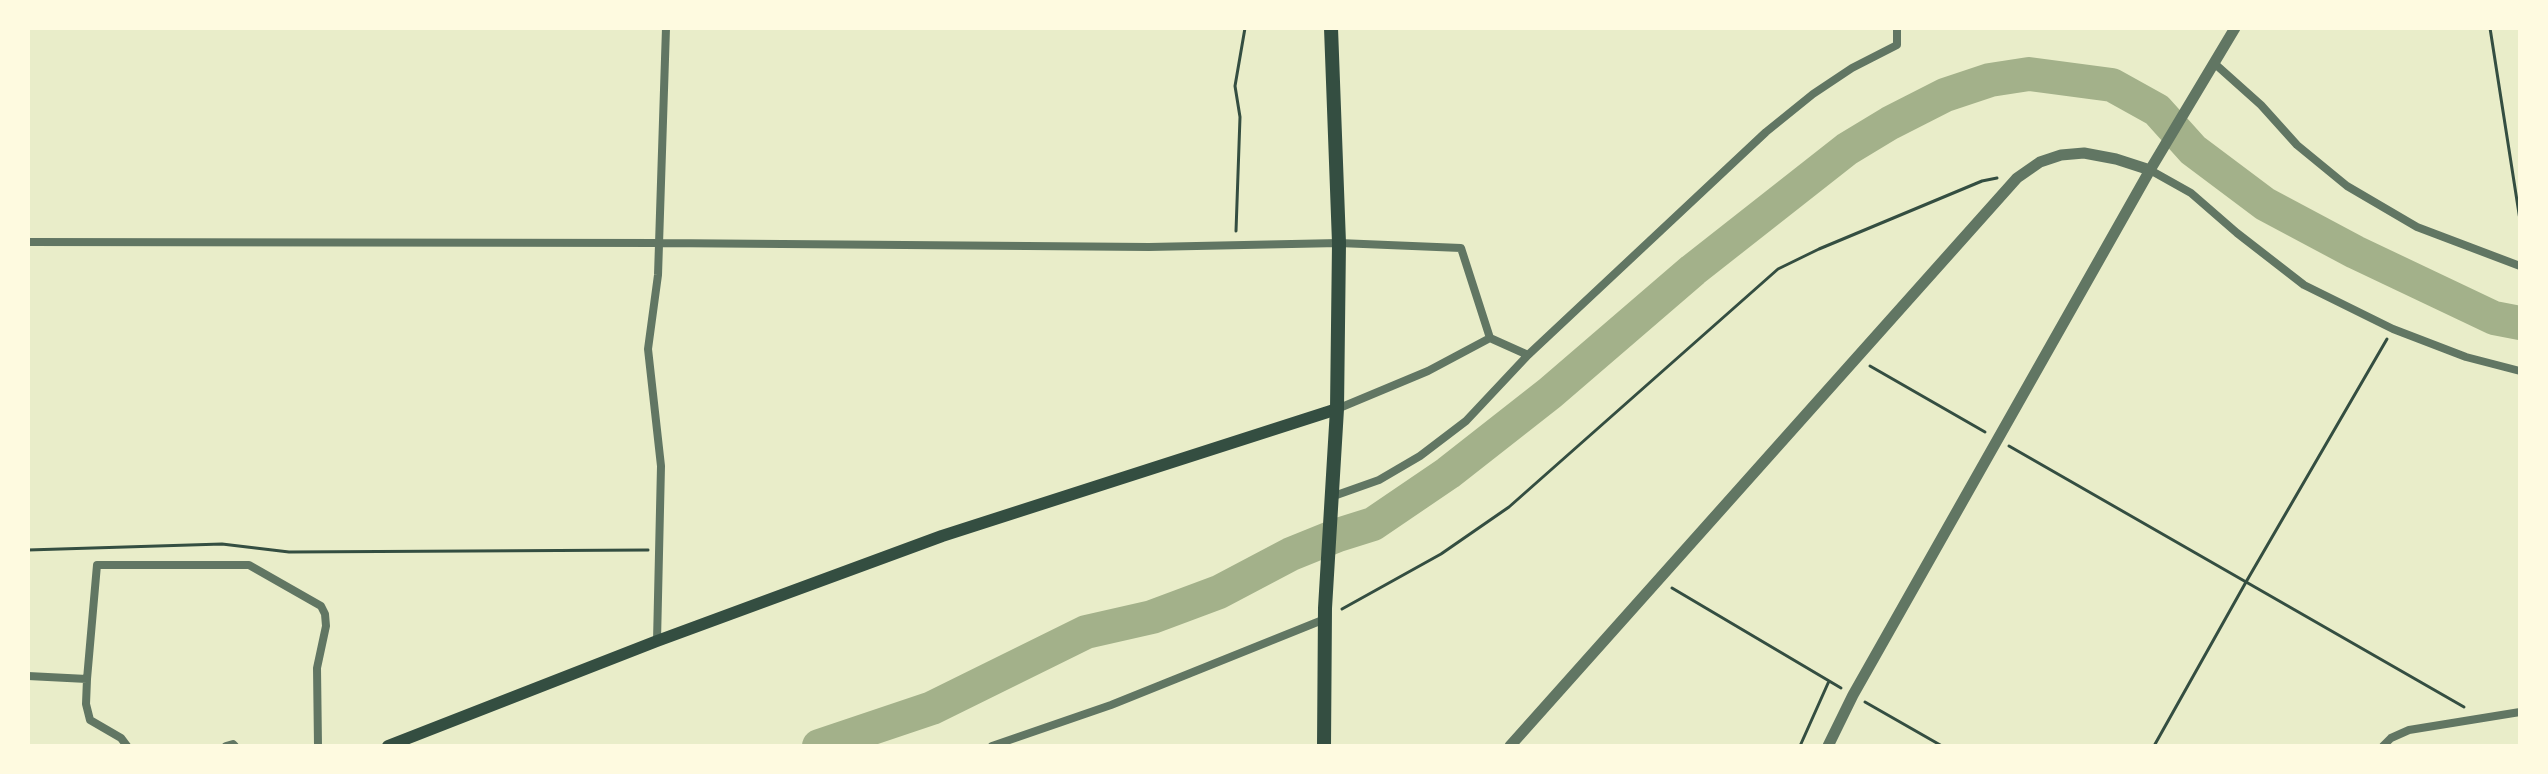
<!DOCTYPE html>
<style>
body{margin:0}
#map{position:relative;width:2548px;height:774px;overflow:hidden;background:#e9edc9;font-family:"PT Sans",sans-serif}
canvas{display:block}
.frame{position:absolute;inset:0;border:30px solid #fefae0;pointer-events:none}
</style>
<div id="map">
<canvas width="2548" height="774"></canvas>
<div class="frame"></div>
</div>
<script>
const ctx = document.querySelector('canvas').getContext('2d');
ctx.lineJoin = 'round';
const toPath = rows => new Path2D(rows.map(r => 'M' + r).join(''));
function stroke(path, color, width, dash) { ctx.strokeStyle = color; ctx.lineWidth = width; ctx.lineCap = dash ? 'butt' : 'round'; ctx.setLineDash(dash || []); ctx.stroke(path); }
stroke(toPath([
 [819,746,932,708,1086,632,1152,617,1219,592,1291,554,1338,535,1373,524,1448,473,1550,393,1693,270,1847,149,1890,123,1945,95,1990,80,2029,74,2112,85,2157,110,2193,150,2265,204,2355,252,2494,318,2520,323]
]), '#a3b18a', 34);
stroke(toPath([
 [2490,28,2520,220],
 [1236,231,1240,117,1235,86,1245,28],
 [1870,366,1985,432],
 [2009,446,2464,707],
 [28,550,222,544,289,552,648,550],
 [1672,588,1841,688],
 [1342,609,1441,554,1509,507,1778,269,1819,249,1982,181,1997,178],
 [1865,702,1942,746],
 [1800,746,1829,681],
 [2154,746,2246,582,2387,339]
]), '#344e41', 3);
stroke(toPath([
 [2214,63,2261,105,2297,145,2347,186,2417,227,2520,266],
 [2150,170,2191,193,2237,233,2304,285,2393,329,2466,357,2520,371],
 [28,242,660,243,1149,247,1339,243,1461,248,1490,338],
 [1337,409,1428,371,1490,338,1528,355,1766,132,1813,94,1852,68,1897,45,1897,28],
 [1331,497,1379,480,1420,456,1466,421,1528,355],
 [657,641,661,466,648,349,658,275,666,28],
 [28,676,87,679,86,704,90,720,121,738,127,746],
 [87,679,97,565,249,565,321,606,325,614,326,626,317,668,318,746],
 [226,746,233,744,235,746],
 [992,746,1111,705,1325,619],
 [2383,746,2391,738,2409,730,2520,712]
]), '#617663', 8);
stroke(toPath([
 [1510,746,2017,178,2040,162,2061,155,2084,153,2116,159,2150,170],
 [1828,746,1853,695,2150,170,2235,28]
]), '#617663', 11);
stroke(toPath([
 [388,746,657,641,942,536,1337,409]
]), '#344e41', 12);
stroke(toPath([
 [1324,746,1325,608,1337,409,1339,243,1331,28]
]), '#344e41', 14);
</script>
